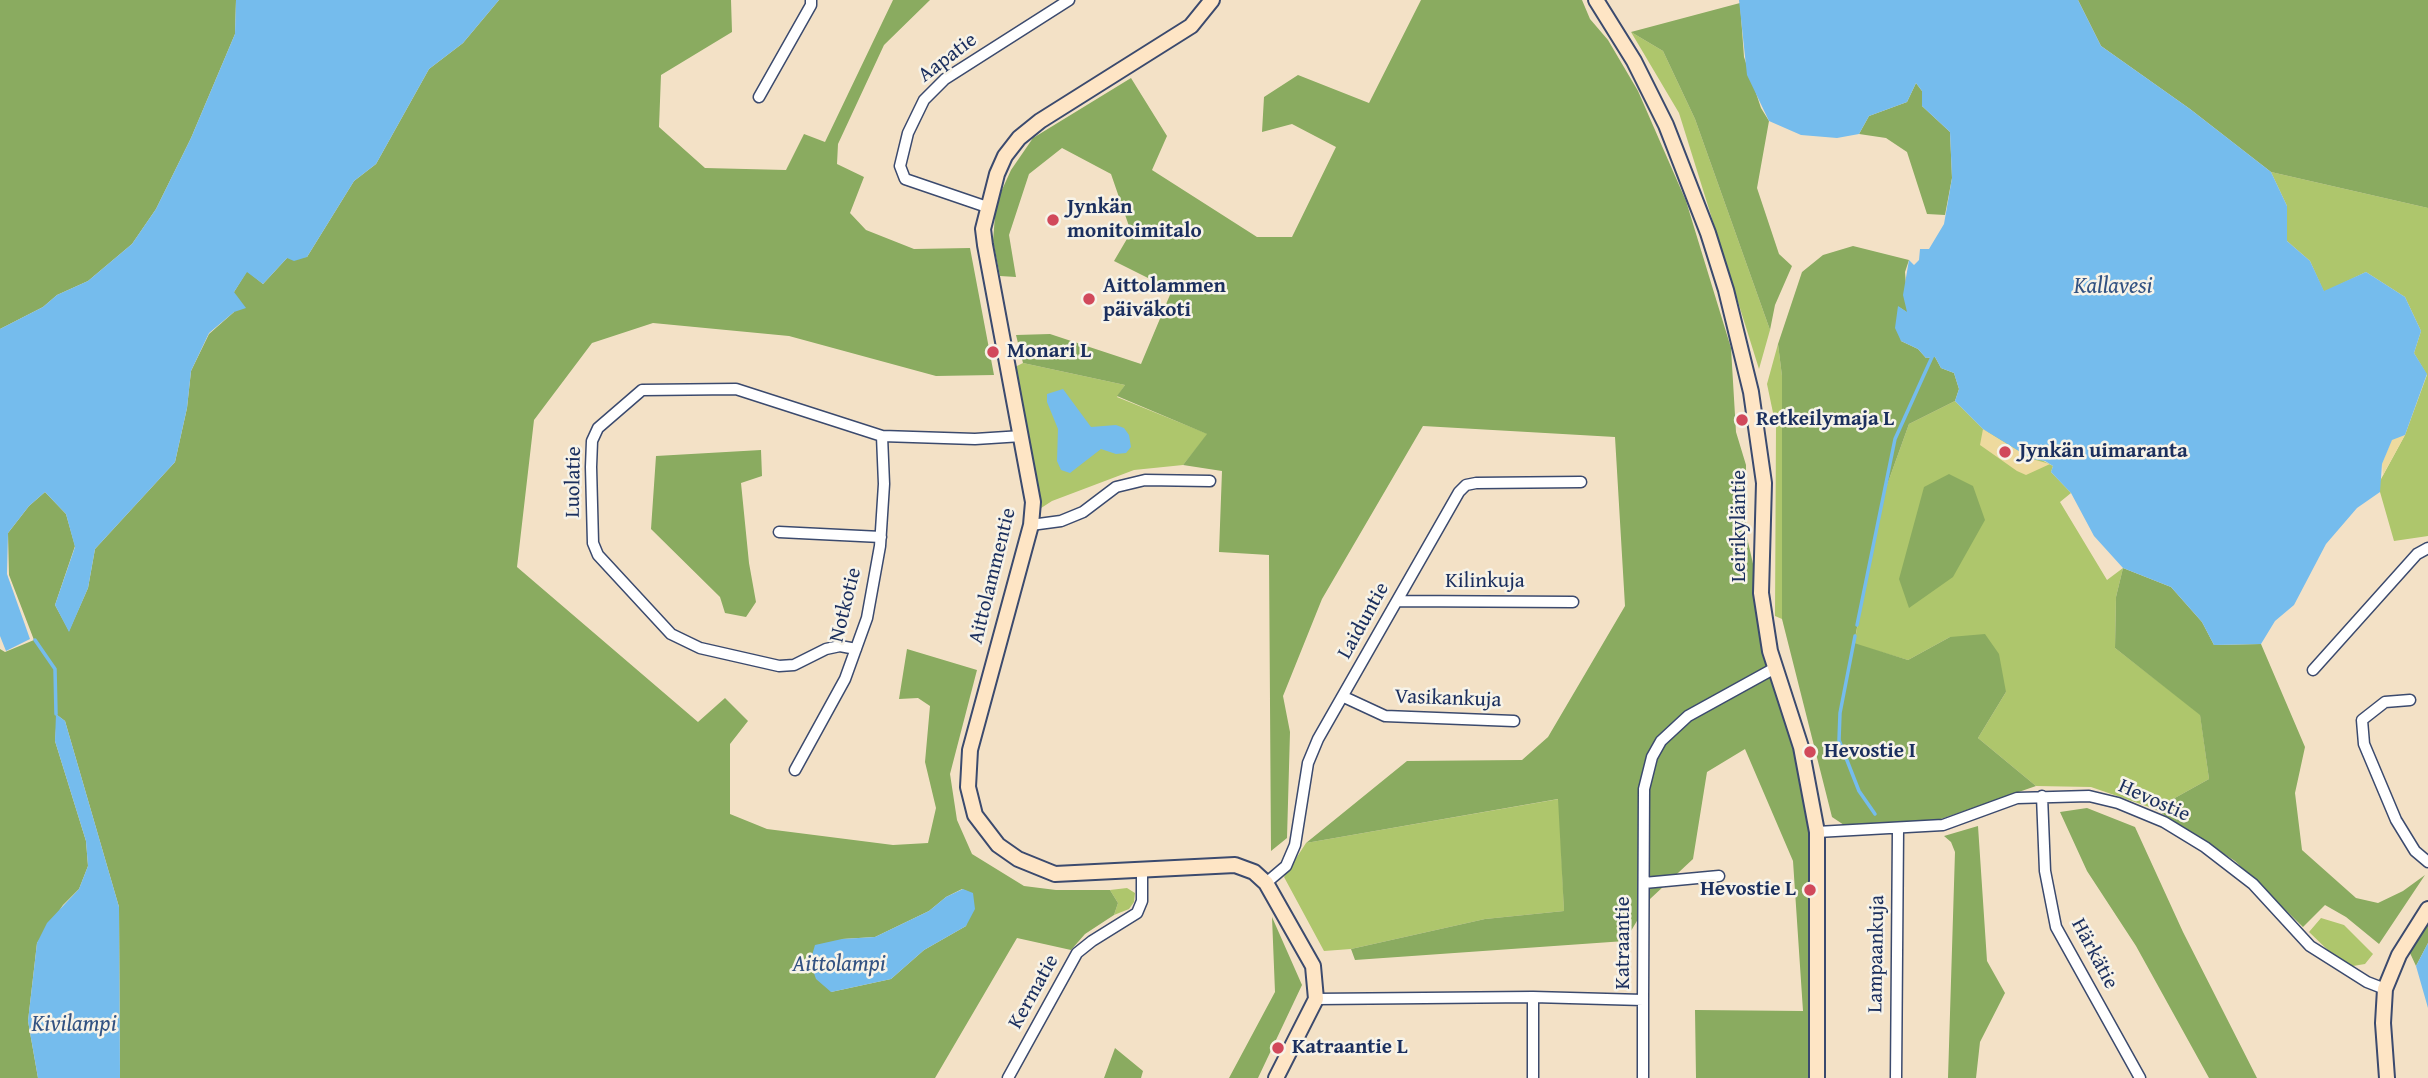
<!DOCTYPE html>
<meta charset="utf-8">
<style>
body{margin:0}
canvas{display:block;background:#f3e1c6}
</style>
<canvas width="2428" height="1078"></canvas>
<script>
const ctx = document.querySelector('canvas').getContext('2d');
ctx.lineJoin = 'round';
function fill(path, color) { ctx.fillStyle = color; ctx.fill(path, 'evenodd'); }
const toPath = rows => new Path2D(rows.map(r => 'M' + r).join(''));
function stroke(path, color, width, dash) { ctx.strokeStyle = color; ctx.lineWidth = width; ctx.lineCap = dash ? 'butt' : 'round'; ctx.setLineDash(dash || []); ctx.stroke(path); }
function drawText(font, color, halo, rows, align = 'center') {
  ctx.font = font + ' "Gentium Book Plus",serif'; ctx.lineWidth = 5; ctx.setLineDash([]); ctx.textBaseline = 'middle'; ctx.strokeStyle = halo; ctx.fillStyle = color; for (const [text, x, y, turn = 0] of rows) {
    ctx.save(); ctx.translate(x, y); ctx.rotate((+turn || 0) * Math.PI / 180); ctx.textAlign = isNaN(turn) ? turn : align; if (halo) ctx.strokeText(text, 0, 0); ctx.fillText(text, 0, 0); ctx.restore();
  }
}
fill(toPath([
 [1631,32,1663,51,1695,119,1770,330,1759,369,1679,113],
 [2271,172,2428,208,2428,536,2394,541,2380,492,2380,481,2405,435,2427,375,2414,353,2421,331,2405,297,2366,272,2324,292,2310,261,2287,241,2287,206],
 [1778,344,1782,376,1782,619,1775,616,1776,427,1767,384],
 [1023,363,1125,385,1117,397,1208,434,1183,465,1134,470,1052,501,1038,510,1015,367],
 [1955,401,1983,429,2053,466,2051,472,2071,493,2060,502,2107,580,2123,568,2116,597,2115,648,2200,714,2209,779,2155,809,2091,787,2036,786,1978,738,2006,692,1950,637,1908,660,1854,644,1882,499,1909,424],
 [1559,799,1564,911,1485,919,1351,949,1324,951,1284,877,1306,843],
 [1127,888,1135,893,1134,902,1129,909,1114,915,1118,903,1110,890],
 [2321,918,2344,925,2373,954,2365,964,2353,966,2333,955,2309,932]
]), '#aec66c');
fill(toPath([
 [0,0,236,0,235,34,191,138,156,209,132,244,88,281,57,295,43,307,0,329],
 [499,0,731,0,732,32,661,75,659,127,705,168,786,170,804,134,825,142,893,0,930,0,884,45,838,144,837,164,864,177,850,213,866,230,914,249,970,248,994,375,936,376,789,336,653,323,592,343,534,420,517,567,698,722,725,698,748,721,730,744,730,814,767,829,893,845,928,843,936,808,925,762,930,706,918,698,899,699,907,649,977,670,950,774,957,820,972,854,1024,886,1056,890,1110,890,1118,903,1114,915,1085,934,1071,950,1017,938,935,1078,120,1078,119,907,65,721,57,715,55,741,86,841,88,866,79,889,63,905,37,943,28,1021,38,1078,0,1078,0,649,5,652,34,640,9,575,8,533,29,506,45,492,66,514,75,546,55,605,69,631,88,588,95,549,175,462,187,408,191,371,209,334,234,312,234,292,247,271,263,284,287,258,307,257,354,181,376,164,429,69,463,43],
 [962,889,973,894,966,926,924,950,891,979,831,992,842,939,875,937,929,911,946,897],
 [1421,0,1582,0,1590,19,1608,40,1638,91,1686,201,1731,348,1736,432,1746,465,1746,533,1814,832,1813,1078,1696,1078,1695,1010,1803,1011,1793,861,1745,749,1707,772,1693,859,1650,899,1625,941,1355,960,1351,949,1485,919,1564,911,1558,799,1306,843,1407,761,1522,760,1548,737,1625,606,1615,437,1423,426,1322,599,1283,696,1290,732,1287,838,1271,851,1269,555,1219,552,1222,471,1183,465,1207,434,1117,396,1125,385,1023,363,1016,335,1050,334,1141,364,1172,290,1114,261,1131,232,1111,174,1062,148,1029,174,1009,235,1016,277,1000,276,993,241,996,203,1011,170,1033,138,1131,78,1167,136,1152,170,1257,237,1292,237,1336,147,1292,124,1262,132,1264,97,1298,75,1369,103],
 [2078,0,2428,0,2428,208,2271,172,2190,109,2101,46],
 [1740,3,1744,57,1761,108,1769,121,1757,188,1779,254,1792,266,1775,305,1770,330,1695,119,1663,51,1631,32],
 [1916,83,1922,91,1922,106,1950,132,1952,178,1945,215,1927,214,1907,152,1886,138,1859,134,1869,116,1907,102],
 [1853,246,1909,260,1905,272,1908,313,1899,307,1901,341,1918,349,1926,358,1935,357,1941,368,1954,373,1959,389,1955,401,1909,424,1882,499,1854,643,1908,660,1950,637,1985,634,1999,654,2006,692,1978,738,2036,786,1935,821,1844,825,1832,817,1782,619,1782,376,1778,344,1802,272,1823,255],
 [761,450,762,476,741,483,749,563,756,602,746,617,725,613,720,597,651,529,656,456],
 [1949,474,1973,486,1985,520,1953,577,1909,608,1899,579,1924,487],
 [2123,568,2171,587,2202,622,2214,645,2261,644,2305,747,2295,793,2302,850,2356,898,2378,903,2403,891,2425,875,2379,944,2346,917,2325,905,2303,927,2235,861,2155,809,2209,779,2200,715,2115,648,2116,597],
 [2087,808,2135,827,2183,932,2257,1078,2209,1078,2136,946,2087,871,2060,812],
 [1978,826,1987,961,2005,993,1980,1042,1976,1078,1948,1078,1955,852,1951,842,1944,836],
 [1272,917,1302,985,1258,1078,1229,1078,1275,992],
 [2428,921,2428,943,2416,966,2410,953],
 [1115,1048,1143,1071,1141,1078,1104,1078]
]), '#8aab60');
fill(toPath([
 [1983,429,2032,459,2050,464,2026,475,2017,471,1980,445],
 [2405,435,2383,475,2382,464,2392,439]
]), '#eeda9e');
fill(toPath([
 [236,0,499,0,463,43,429,69,376,164,354,181,307,257,294,261,287,258,263,284,247,272,234,292,246,308,234,312,209,333,191,371,187,408,175,462,95,549,88,588,69,632,55,605,75,547,66,514,45,492,29,506,8,533,7,574,30,639,6,651,0,636,0,329,43,307,57,295,88,281,132,244,156,209,191,138,235,34],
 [1739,0,2078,0,2101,46,2190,109,2271,172,2287,206,2287,241,2310,261,2324,291,2366,272,2405,297,2421,331,2414,353,2427,374,2405,435,2392,440,2382,464,2380,492,2357,508,2326,544,2294,605,2275,621,2261,644,2214,645,2202,622,2171,587,2123,568,2094,536,2071,493,2051,472,2053,466,2045,461,2032,459,1983,429,1955,401,1959,389,1954,373,1941,368,1935,357,1926,358,1918,349,1901,341,1895,328,1898,306,1907,312,1903,295,1909,260,1914,265,1919,260,1920,249,1929,249,1944,224,1952,178,1950,132,1922,106,1922,91,1916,83,1907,102,1869,116,1859,134,1837,138,1801,135,1769,121,1747,75],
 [1063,389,1091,427,1116,425,1124,428,1129,435,1131,447,1126,453,1116,454,1101,449,1070,473,1061,470,1057,461,1058,429,1047,402,1047,394],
 [56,714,65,721,119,907,120,1078,38,1078,28,1021,37,943,47,923,79,889,88,866,86,841,55,741],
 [963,889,973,893,975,909,966,926,924,950,891,979,831,992,816,979,810,962,815,945,842,939,875,937,929,911,946,897],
 [2428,943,2428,1008,2416,966]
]), '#75bced');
stroke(toPath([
 [1857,625,1895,439,1932,357],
 [1855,636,1840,713,1839,740,1859,791,1875,814],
 [35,640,55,669,56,714]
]), '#75bced', 3.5);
const street = toPath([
 [759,97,811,5,811,0],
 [987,207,905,179,900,166,908,133,924,100,945,79,1069,0],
 [1031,525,1061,521,1083,512,1116,487,1145,480,1210,481],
 [779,532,881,537],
 [1397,601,1573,602],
 [856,649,840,646,826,649,794,665,779,666,700,648,671,634,598,555,593,543,591,467,592,441,598,428,642,390,736,389,882,436,975,439,1022,436],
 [2313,670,2417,554,2428,548],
 [1344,697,1385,716,1514,721],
 [2410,700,2385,702,2362,720,2364,744,2396,820,2415,851,2428,862],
 [795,770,845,679,867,618,880,546,884,484,882,436],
 [2042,796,2045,871,2056,927,2140,1078],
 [1817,832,1943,825,2017,798,2089,796,2118,803,2164,822,2205,847,2253,884,2310,946,2367,982,2385,989],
 [1266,883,1286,866,1295,845,1308,763,1318,739,1459,492,1466,485,1476,483,1581,482],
 [1644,883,1719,876],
 [1533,997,1533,1078],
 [1316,999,1533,997,1643,1000,1644,789,1652,757,1661,741,1688,716,1775,668],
 [1643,1000,1643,1078],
 [1008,1078,1077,953,1092,941,1137,913,1142,901,1142,871],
 [1896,1078,1898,830]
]);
const secondary = toPath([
 [1212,0,1191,26,1040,121,1019,138,1005,156,997,174,983,229,985,245,1033,502,1031,525,970,750,968,787,975,815,998,845,1018,859,1055,874,1235,865,1254,872,1266,883,1313,966,1316,999,1276,1078],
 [1596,0,1634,61,1666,125,1708,233,1726,290,1751,392,1764,483,1761,593,1770,651,1801,747,1817,832,1817,1078],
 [2387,1078,2383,1023,2385,989,2399,955,2428,909]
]);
stroke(street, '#3b4a6e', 13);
stroke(secondary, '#3b4a6e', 18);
stroke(street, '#fff', 10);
stroke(secondary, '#fee5c5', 14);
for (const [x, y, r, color] of [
 [1053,220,7,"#d1495b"],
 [1089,299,7,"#d1495b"],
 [993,352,7,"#d1495b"],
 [1742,420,7,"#d1495b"],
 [2005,452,7,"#d1495b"],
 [1810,752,7,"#d1495b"],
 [1810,890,7,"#d1495b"],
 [1278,1048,7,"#d1495b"]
]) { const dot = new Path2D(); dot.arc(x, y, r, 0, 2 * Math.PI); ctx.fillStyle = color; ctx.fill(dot); stroke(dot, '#f7f3e8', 2.5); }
drawText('21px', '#1b2f5e', '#f7f3e8', [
 ["Aapatie",948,58,-37],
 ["Luolatie",574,482,-89],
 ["Leirikyläntie",1740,526,-90],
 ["Aittolammentie",993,576,-76],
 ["Kilinkuja",1485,582],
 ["Notkotie",846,605,-76],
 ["Laiduntie",1364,621,-61],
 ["Vasikankuja",1448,699,2],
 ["Hevostie",2154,801,24],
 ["Katraantie",1624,943,-90],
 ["Lampaankuja",1877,954,-89],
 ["Härkätie",2094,954,62],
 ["Kermatie",1034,992,-61]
]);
drawText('bold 21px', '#1b2f5e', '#f7f3e8', [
 ["Jynkän",1067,208],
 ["monitoimitalo",1067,232],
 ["Aittolammen",1103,287],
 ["päiväkoti",1103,311],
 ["Monari L",1007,352],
 ["Retkeilymaja L",1756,420],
 ["Jynkän uimaranta",2019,452],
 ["Hevostie I",1824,752],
 ["Hevostie L",1796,890,"right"],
 ["Katraantie L",1292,1048]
], 'left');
drawText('italic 23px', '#325282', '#f7f3e8', [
 ["Kallavesi",2113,287],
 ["Aittolampi",839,965],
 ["Kivilampi",74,1025]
]);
</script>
